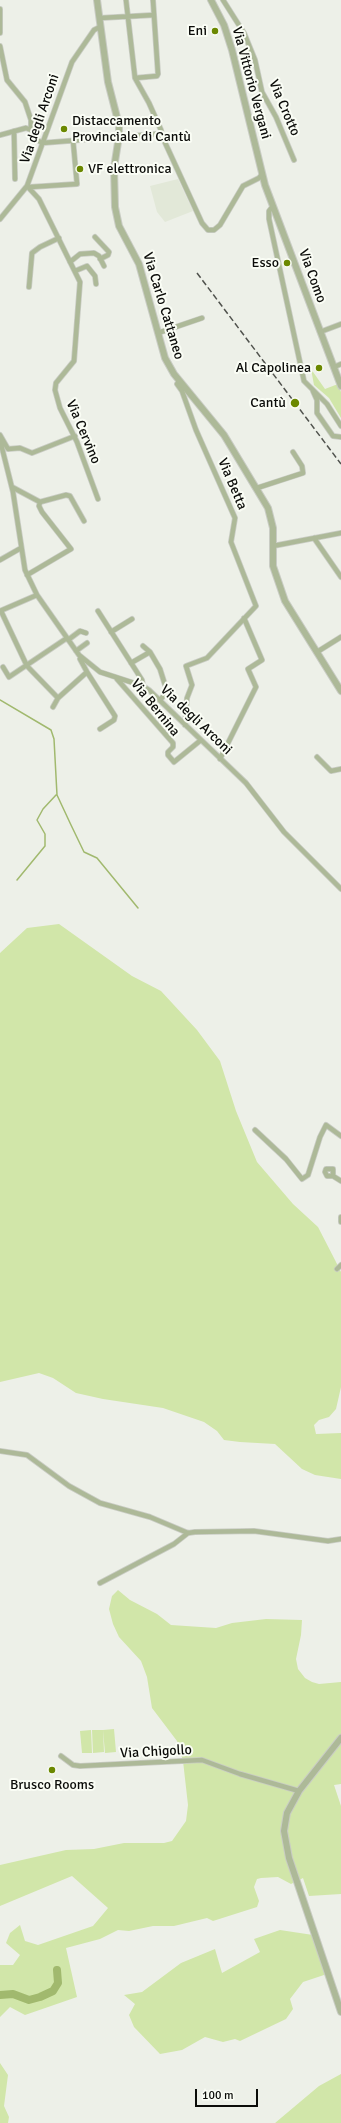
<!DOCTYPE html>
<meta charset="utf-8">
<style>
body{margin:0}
#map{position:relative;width:341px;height:2123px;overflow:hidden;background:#edf0e8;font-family:Signika,sans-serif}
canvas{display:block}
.scale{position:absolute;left:195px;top:2089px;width:63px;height:18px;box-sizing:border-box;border:2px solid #0b0c09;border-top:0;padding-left:5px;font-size:12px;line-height:14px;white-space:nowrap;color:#0b0c09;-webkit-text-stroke:3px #fafdf5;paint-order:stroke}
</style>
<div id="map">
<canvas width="341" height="2123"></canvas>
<div class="scale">100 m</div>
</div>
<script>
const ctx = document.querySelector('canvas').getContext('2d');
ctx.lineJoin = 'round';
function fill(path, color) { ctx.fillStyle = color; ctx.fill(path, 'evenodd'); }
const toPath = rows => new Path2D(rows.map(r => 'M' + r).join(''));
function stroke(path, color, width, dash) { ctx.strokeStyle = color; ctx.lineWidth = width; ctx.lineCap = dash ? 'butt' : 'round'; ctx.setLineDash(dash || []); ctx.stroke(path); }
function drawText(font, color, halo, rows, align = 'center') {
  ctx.font = font + ' Signika,sans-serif'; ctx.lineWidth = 4; ctx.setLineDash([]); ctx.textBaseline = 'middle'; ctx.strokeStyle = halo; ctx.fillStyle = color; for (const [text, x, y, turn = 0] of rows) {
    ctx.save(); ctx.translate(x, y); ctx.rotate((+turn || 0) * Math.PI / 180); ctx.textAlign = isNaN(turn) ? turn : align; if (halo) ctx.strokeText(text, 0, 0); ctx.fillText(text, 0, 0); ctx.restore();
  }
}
fill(toPath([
 [178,179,193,211,165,222,157,212,150,186]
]), '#e2e8d8');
fill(toPath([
 [311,369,325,389,338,384,341,392,341,418,329,398,314,385],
 [59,924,132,976,161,991,197,1030,220,1061,236,1111,257,1162,293,1204,318,1227,335,1260,341,1272,341,1387,336,1409,329,1417,319,1420,314,1425,316,1434,341,1433,341,1479,315,1475,302,1469,275,1444,240,1442,224,1440,217,1431,204,1422,163,1408,103,1399,76,1393,53,1378,39,1373,0,1382,0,953,27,928],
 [118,1590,130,1600,157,1614,171,1625,216,1628,232,1623,266,1619,302,1620,301,1635,296,1659,298,1669,305,1678,312,1682,319,1684,341,1682,341,1784,334,1785,341,1806,341,1894,309,1896,303,1878,291,1884,278,1877,261,1878,257,1879,254,1887,259,1901,257,1907,213,1921,207,1918,174,1926,153,1926,129,1931,118,1930,100,1939,66,1948,77,1997,25,2015,10,2007,0,2017,0,1965,13,1965,20,1955,6,1943,10,1933,20,1925,25,1941,38,1945,93,1926,108,1908,72,1876,0,1906,0,1865,66,1850,94,1849,124,1843,164,1843,172,1841,186,1821,188,1805,183,1761,177,1741,152,1708,147,1677,141,1661,119,1637,113,1624,109,1609,112,1596],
 [114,1729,116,1752,105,1753,103,1730],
 [91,1730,92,1753,82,1753,80,1731],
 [92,1730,103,1730,104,1752,93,1753],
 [280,1930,313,1935,327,1974,303,1982,290,1999,293,2009,286,2019,240,2041,235,2039,223,2042,205,2037,182,2050,160,2054,134,2027,129,2015,135,2004,124,1995,142,1992,181,1963,215,1949,222,1973,260,1952,254,1939],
 [0,2063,8,2075,4,2106,9,2117,8,2123,0,2123],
 [341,2074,341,2123,275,2123,319,2086]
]), '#d1e6a9');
stroke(toPath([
 [0,700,51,730,54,739,57,795,71,825,84,852,97,858,138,908],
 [17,880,45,846,45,834,37,820,43,809,56,795]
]), '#a1b96e', 1.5);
stroke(toPath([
 [0,1995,13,1994,29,2000,40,1997,53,1991,58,1983,57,1970]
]), '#a1b96e', 8);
const minor = toPath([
 [126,0,135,78,157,76,158,74,153,0],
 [223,0,244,33,255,60,262,92,276,117,294,160],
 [0,9,0,33],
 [100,18,154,15],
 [0,46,7,80,25,102,31,120,31,130],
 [135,78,149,103,161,130,162,136],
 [14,131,15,179],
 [0,135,26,128,31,130,36,139,42,143,156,134,162,136],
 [162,136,202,223,208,230,214,230,220,225,243,186,259,178,262,174],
 [27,186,39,199,80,282,74,361,56,383,55,390,60,408,77,442,98,499],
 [30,187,77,184,73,140],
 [273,206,269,211,269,219,304,381,327,404,341,426],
 [0,219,27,186,72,62,94,30,100,27],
 [95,237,109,252,108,255,100,259],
 [70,262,80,254,94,253,99,256,104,266],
 [75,271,87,266,95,276,96,284],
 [29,287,32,253,40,247,59,238],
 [320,332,341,324],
 [158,333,202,318],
 [334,367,341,364],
 [179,381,177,384,182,391,196,430,235,518,231,542,256,606,207,658,186,666,192,685,187,698,185,725],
 [313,391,317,400,317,413,333,436,341,437],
 [0,435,8,449,20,448,32,453,75,436],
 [0,440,13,492,25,570,37,595,79,655,100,672,143,686,149,690,246,783,284,832,341,889],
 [12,487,40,502,66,495,70,496,84,521],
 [257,488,303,473,302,466,293,452],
 [314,538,341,577],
 [273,546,341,533],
 [0,560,21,548],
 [27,575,71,549,42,512,39,506,40,502],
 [0,611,37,595],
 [1,611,27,666,58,698,87,672],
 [98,611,142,680,143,686],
 [111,632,132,619],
 [68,640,80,631,86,633],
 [143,646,150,652,160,669,166,688,167,692,160,700],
 [76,651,87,643],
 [317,652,341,637],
 [80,659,87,672,115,716,114,720,100,729],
 [131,663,150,652],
 [3,667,9,677,67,638],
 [117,679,173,743,173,747,168,752,168,755,174,762,201,740],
 [53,707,58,698],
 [317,757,331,771,341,769],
 [220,759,256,687,248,669,262,660,244,618],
 [255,1130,286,1159,302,1179,308,1175,320,1137,326,1125,341,1136],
 [333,1176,333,1169,326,1169,325,1172,327,1176,333,1176,341,1181],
 [341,1217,341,1222],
 [337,1269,341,1265],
 [0,1451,27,1455,69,1486,100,1503,150,1517,188,1533,195,1532,254,1531,328,1541,341,1539],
 [100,1583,174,1544,188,1533],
 [61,1756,73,1765,80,1766,202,1760,240,1774,299,1791]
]);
const tertiary = toPath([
 [97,0,108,82,119,125,119,136,114,168,115,207,119,226,139,264,165,358,174,374,224,435,268,508,273,528,273,566,285,601,341,691],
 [211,0,224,25,232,50,265,185,341,386],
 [341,1738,299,1791,287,1813,284,1831,289,1858,341,2012]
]);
stroke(minor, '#c9ccc4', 6);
stroke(tertiary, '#c9ccc4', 8);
stroke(minor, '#adb998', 4.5);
stroke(tertiary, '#adb998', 6);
stroke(toPath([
 [197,273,341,464]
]), '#50524d', 1.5, [6, 3]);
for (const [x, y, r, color] of [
 [215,31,4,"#6b8800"],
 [64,129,4,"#6b8800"],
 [80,169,4,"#6b8800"],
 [287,263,4,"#6b8800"],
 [319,368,4,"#6b8800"],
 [295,403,5,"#6b8800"],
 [52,1770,4,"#6b8800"]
]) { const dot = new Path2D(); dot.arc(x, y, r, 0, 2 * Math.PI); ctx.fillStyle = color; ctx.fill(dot); stroke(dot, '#fafdf5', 1.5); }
drawText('14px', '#0b0c09', '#fafdf5', [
 ["Eni",207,31],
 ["Distaccamento",72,121,"left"],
 ["Provinciale di Cantù",72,137,"left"],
 ["VF elettronica",88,169,"left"],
 ["Esso",279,263],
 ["Al Capolinea",311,368],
 ["Cantù",286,403],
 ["Brusco Rooms",52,1785,"center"]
], 'right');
drawText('14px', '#0b0c09', '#fafdf5', [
 ["Via Vittorio Vergani",251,83,75],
 ["Via Crotto",284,108,67],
 ["Via degli Arconi",40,119,-71],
 ["Via Como",312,276,70],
 ["Via Carlo Cattaneo",163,306,73],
 ["Via Cervino",83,432,67],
 ["Via Betta",232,484,67],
 ["Via Bernina",155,708,51],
 ["Via degli Arconi",196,720,44],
 ["Via Chigollo",156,1752,-3]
]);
</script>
